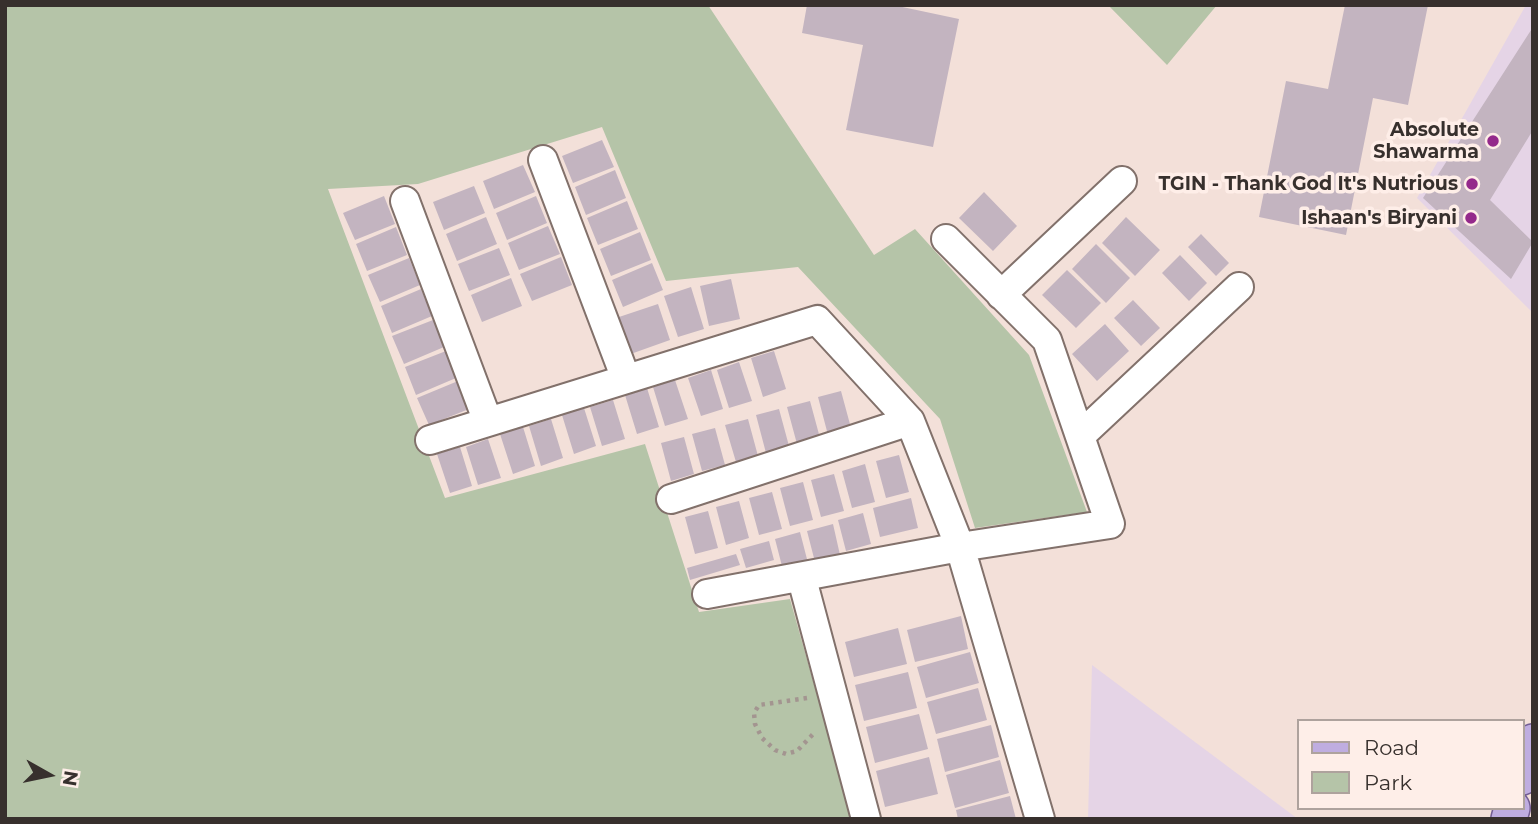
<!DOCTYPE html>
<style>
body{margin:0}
#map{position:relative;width:1538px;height:824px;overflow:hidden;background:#f3e0d9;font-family:Montserrat,sans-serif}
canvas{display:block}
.frame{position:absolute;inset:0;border:7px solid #37302d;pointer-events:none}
.legend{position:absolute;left:1297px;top:719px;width:228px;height:91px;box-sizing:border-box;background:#feeee8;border:2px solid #aea29d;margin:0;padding:9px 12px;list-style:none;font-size:21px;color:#37302d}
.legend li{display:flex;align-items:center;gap:14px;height:35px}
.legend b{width:35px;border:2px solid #aea29d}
.north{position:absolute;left:14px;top:740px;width:70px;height:70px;-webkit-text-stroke:5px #feeee8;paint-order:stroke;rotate:99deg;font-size:19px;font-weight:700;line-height:28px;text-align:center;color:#37302d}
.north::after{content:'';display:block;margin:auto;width:24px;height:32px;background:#37302d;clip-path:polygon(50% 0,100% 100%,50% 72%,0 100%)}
</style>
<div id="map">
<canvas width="1538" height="824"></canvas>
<div class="frame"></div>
<ul class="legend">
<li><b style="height:9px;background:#bfade0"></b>Road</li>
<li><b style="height:19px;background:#b5c4a8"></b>Park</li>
</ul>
<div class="north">N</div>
</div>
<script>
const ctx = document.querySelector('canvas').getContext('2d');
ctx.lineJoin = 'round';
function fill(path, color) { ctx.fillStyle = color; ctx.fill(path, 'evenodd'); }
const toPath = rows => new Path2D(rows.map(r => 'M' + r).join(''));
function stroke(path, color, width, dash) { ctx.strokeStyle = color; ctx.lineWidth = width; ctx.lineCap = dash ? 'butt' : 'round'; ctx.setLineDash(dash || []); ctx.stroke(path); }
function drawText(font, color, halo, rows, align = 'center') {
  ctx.font = font + ' Montserrat,sans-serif'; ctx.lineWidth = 7; ctx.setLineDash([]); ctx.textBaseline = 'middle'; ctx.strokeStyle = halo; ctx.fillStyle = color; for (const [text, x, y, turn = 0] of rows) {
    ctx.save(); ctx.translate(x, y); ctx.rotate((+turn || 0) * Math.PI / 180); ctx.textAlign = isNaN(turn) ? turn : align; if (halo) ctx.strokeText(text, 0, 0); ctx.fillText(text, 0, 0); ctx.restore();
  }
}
fill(toPath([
 [1526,5,1533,5,1533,313,1417,198],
 [1092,665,1298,819,1088,819]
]), '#e5d4e6');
fill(toPath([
 [5,5,708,5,874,255,915,229,1029,355,1087,512,975,528,940,419,798,267,666,281,602,127,418,184,328,189,445,498,645,444,699,612,790,599,852,819,5,819],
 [1108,5,1217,5,1167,65]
]), '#b5c4a8');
fill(toPath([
 [807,5,893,5,959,19,933,147,846,130,863,45,802,33],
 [1345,5,1428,5,1408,105,1373,98,1346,235,1259,217,1286,81,1328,89],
 [1533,27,1533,130,1490,200,1533,242,1511,279,1423,198],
 [602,140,614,167,573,183,562,156],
 [523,165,535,192,494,209,483,181],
 [615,170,626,198,586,215,575,187],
 [474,186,485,213,444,230,433,202],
 [984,192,1017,226,993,251,959,218],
 [384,196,395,224,355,240,343,213],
 [536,196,547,223,507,240,496,213],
 [627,201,638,229,598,245,587,218],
 [486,217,497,244,457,261,446,234],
 [1126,217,1160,250,1135,276,1102,243],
 [548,226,560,254,519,270,508,243],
 [396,227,407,255,367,271,356,244],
 [640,232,651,260,611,276,600,249],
 [1201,234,1229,263,1216,276,1188,247],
 [1096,244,1130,278,1106,303,1072,269],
 [499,248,510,275,469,291,458,264],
 [1180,255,1207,283,1189,301,1162,273],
 [561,257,572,285,532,301,520,274],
 [409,258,420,285,380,302,368,275],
 [652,263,663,290,623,307,612,280],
 [1067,270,1101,303,1076,328,1042,295],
 [511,278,522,306,482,322,471,295],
 [731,279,740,319,709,326,700,286],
 [691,287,704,329,678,337,664,296],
 [421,289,432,316,392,333,381,306],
 [1133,300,1160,328,1141,346,1114,318],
 [658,304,670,340,625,356,613,319],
 [433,320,444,347,404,364,392,336],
 [1105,324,1129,351,1097,381,1072,354],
 [446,351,456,378,416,395,405,367],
 [774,351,786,389,763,397,751,358],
 [739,362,752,401,729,408,717,370],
 [711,370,723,409,701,416,688,378],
 [675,380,688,419,665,426,653,387],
 [458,381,469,409,429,425,417,398],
 [647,388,659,427,637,434,625,395],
 [841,391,851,428,828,435,818,397],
 [613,400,625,439,602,446,590,407],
 [810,401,820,438,797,444,787,407],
 [584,408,596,446,574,454,562,415],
 [779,409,789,446,766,453,756,415],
 [551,419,563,458,541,466,529,426],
 [748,419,758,456,736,462,725,425],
 [523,427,535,466,513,474,500,434],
 [715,428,725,465,702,471,692,434],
 [684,437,694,474,671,481,661,443],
 [488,439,501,478,478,485,466,447],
 [460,447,472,486,450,493,437,454],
 [899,455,909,492,886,498,876,461],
 [865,464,875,502,852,508,842,471],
 [834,474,844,511,821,517,811,480],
 [803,482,813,520,790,526,780,488],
 [772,492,782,529,759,535,749,498],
 [911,498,918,528,880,537,873,508],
 [739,501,749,538,726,545,716,507],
 [708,511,718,548,695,554,685,517],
 [863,513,871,544,846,551,838,520],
 [833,524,840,555,815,562,807,531],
 [800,532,808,563,783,570,775,539],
 [769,541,774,560,746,568,740,549],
 [736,554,740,565,690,580,687,568],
 [961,616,968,649,915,662,907,630],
 [898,628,907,664,854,677,845,642],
 [970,652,979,683,926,698,917,667],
 [908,672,917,708,864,721,855,685],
 [978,688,987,720,936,734,927,702],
 [919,714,928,749,875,763,866,727],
 [991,725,999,757,945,772,937,739],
 [929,757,938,794,885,807,876,771],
 [1000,760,1009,793,955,808,946,775],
 [1010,796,1016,819,958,819,956,810]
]), '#c3b4c0');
const minor = toPath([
 [543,160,626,379],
 [405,201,488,422],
 [1001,295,1122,181],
 [1080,436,1239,287],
 [430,440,817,320,910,421,960,547,1040,819],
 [671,499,910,421],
 [802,579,866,819],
 [707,594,960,547,1110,524,1047,340,946,239]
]);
const major = toPath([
 [1522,777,1533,742],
 [1509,819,1512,808]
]);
stroke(minor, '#82716b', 32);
stroke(major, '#735e94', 38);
stroke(toPath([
 [807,698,759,705,754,713,755,724,762,738,775,750,786,754,797,751,816,731]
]), '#a39590', 4.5, [3.5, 5]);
stroke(minor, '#fff', 28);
stroke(major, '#bfade0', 35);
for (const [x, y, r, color] of [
 [1493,141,7,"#94298b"],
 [1472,184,7,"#94298b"],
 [1471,218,7,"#94298b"]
]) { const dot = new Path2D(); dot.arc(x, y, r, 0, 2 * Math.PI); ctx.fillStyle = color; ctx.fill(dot); stroke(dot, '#feeee8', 2.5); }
drawText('bold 19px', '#37302d', '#feeee8', [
 ["Absolute",1479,130],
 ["Shawarma",1479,152],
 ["TGIN - Thank God It's Nutrious",1458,184],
 ["Ishaan's Biryani",1457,218]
], 'right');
</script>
